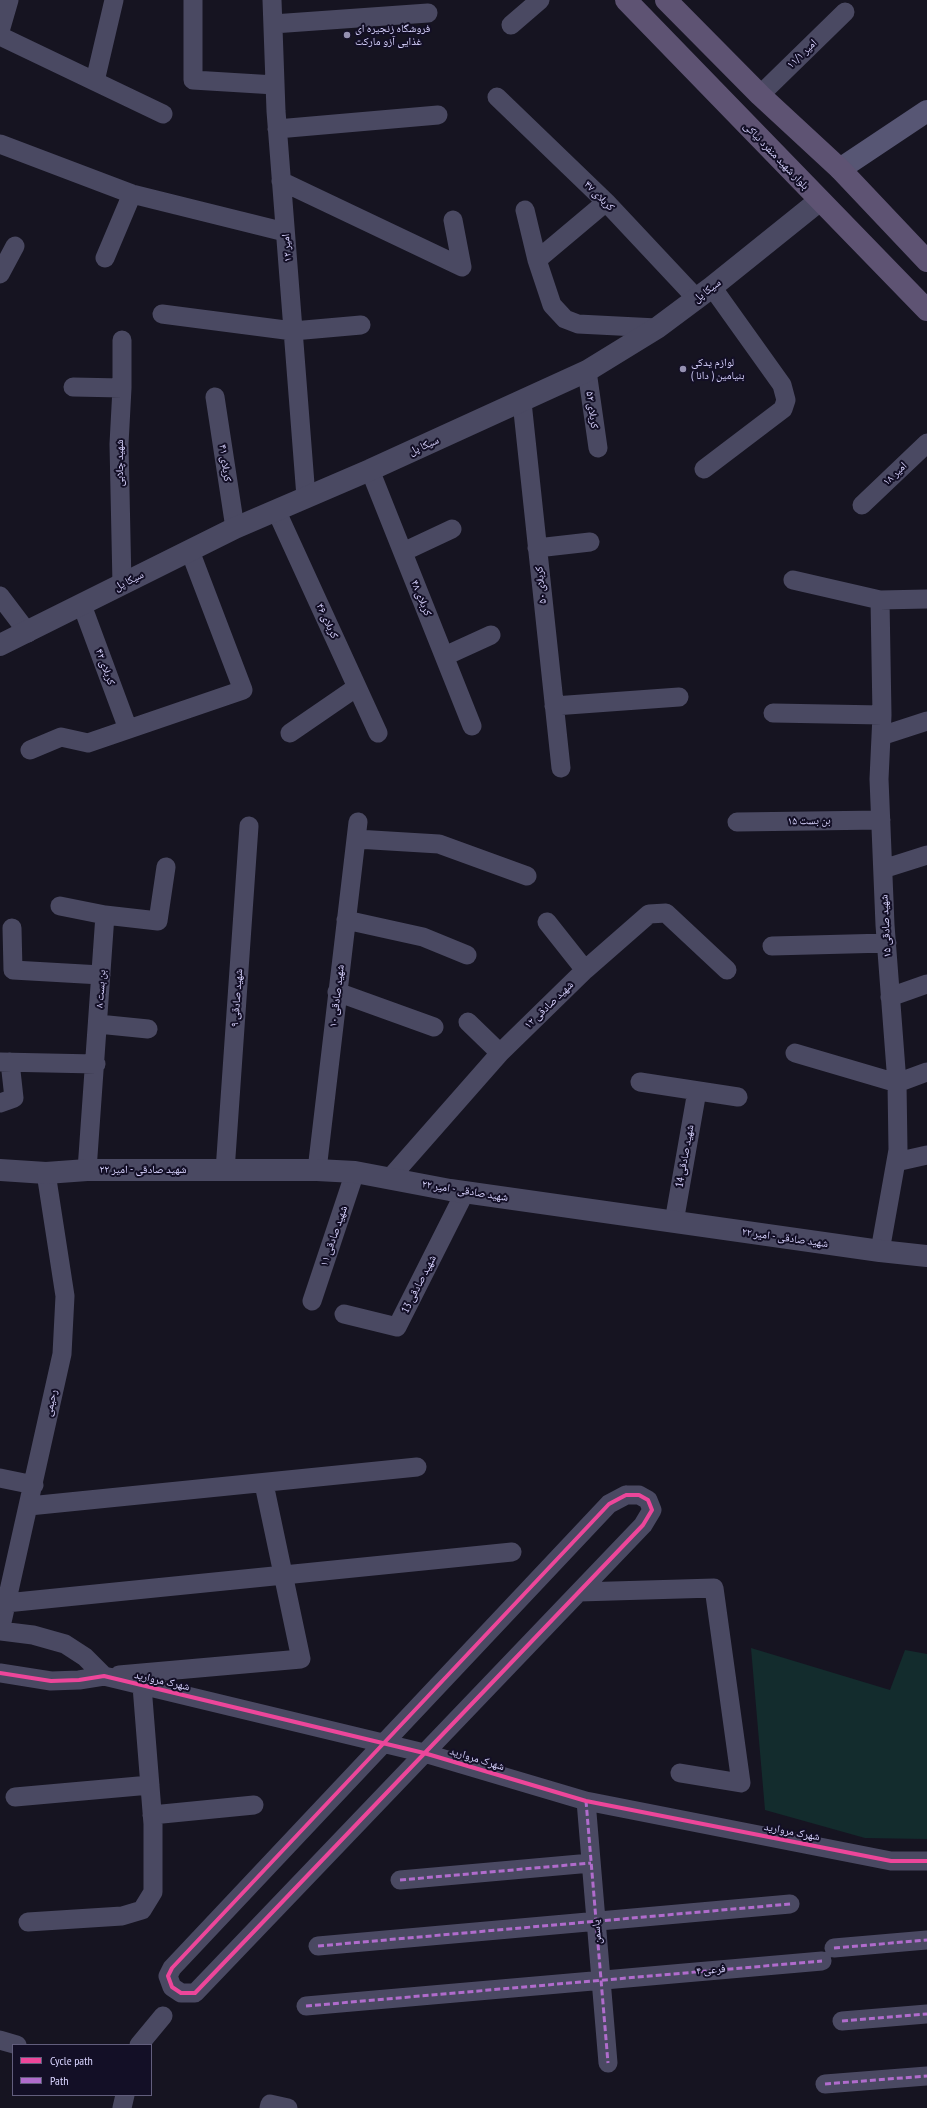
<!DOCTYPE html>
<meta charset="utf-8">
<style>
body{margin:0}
#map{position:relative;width:927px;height:2108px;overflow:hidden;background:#161421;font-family:"PT Sans Narrow",sans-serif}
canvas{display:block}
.legend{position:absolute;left:12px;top:2044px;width:140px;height:52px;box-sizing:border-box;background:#130f26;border:1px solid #625e7d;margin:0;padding:5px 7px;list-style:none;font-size:12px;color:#d9d4ff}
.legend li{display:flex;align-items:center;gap:8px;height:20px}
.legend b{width:20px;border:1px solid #625e7d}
</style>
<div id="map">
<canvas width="927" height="2108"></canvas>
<ul class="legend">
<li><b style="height:5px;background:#ed469a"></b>Cycle path</li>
<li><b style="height:5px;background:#b06ccc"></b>Path</li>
</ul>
</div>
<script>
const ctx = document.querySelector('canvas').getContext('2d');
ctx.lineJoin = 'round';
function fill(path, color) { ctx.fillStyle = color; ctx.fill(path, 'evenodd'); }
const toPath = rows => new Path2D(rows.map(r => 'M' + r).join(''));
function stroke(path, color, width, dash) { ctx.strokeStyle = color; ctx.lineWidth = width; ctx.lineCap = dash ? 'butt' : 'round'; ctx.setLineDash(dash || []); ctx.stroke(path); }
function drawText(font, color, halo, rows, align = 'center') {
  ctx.font = font + ' "PT Sans Narrow","Noto Naskh Arabic",sans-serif'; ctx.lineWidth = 4; ctx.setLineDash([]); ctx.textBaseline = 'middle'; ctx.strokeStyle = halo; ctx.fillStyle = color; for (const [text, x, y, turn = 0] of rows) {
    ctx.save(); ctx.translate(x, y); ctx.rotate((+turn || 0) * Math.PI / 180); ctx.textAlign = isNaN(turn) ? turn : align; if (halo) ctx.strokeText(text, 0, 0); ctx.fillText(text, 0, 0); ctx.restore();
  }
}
fill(toPath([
 [751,1648,890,1690,905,1650,927,1654,927,1839,865,1838,765,1810]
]), '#132c2d');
stroke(toPath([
 [193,0,193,80,275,85],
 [272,0,276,111,306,497],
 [273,24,428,13],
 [511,25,540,0],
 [0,31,9,0],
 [0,36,163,114],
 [95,81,114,0],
 [760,95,845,12],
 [497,97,606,202,697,299],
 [277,129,438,115],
 [0,144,132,194,285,232],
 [281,181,462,267,453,220],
 [525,210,537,260,552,305,565,319,578,324,657,328],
 [105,258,132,194],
 [537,260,606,202],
 [0,274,15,246],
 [162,314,293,331,361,325],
 [122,340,122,388,119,444,122,585],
 [587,371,598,448],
 [73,387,122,388],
 [215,397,235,528],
 [522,402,561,768],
 [704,469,783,409,786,400,782,385,712,287],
 [370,470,472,726],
 [862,505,927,443],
 [276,510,378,733],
 [537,548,590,542],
 [403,552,452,529],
 [793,580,880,600,927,599],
 [0,596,28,633],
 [880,600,882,715,879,779,885,925,897,1083,898,1150,880,1251],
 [82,605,128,729],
 [445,656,491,635],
 [554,706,679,697],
 [773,713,882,715],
 [290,733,357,687],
 [881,736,927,721],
 [30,750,61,737,88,743,243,690,190,551],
 [737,822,881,820],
 [356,839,439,844,527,876],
 [883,869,927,855],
 [60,906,105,915],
 [346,920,423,937,467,955],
 [547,922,585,970],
 [12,928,13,970,101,975],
 [772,946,887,943],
 [337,992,434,1027],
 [890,997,927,984],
 [468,1022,500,1053],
 [98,1024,148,1029],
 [795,1053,897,1083,927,1072],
 [0,1062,96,1064],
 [640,1082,738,1097],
 [0,1103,14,1098,10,1062],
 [896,1162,927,1155],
 [87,1170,105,915,158,921,166,867],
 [317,1170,358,822],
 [225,1171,249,826],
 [390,1178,500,1053,585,970,649,914,666,913,727,970],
 [674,1222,697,1091],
 [312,1301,355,1172],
 [344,1314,397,1327,465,1192],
 [0,1478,34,1485],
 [626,1495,639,1495,648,1500,652,1510,643,1525,195,1993,181,1993,172,1987,168,1976,172,1968,609,1504,626,1495],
 [29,1506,417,1467],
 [579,1592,714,1588,741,1783,680,1773],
 [6,1603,512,1552],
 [0,1631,62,1354,65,1296,46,1173],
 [0,1631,33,1635,65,1644,85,1657,104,1676],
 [0,1673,51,1681,79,1680,104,1676,424,1753,586,1801,891,1861,927,1861],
 [119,1675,301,1659,264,1484],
 [15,1797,150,1785],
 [586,1801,608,2063],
 [152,1815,254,1805],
 [400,1880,591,1863],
 [28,1922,122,1916,142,1910,153,1892,153,1824,142,1686],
 [318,1946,790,1904],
 [834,1948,927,1940],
 [306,2006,822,1961],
 [842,2021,927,2014],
 [0,2040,17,2045],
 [139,2045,163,2016],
 [825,2084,927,2076],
 [122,2108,125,2095],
 [269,2108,270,2104,288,2108]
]), '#4a4962', 19);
stroke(toPath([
 [0,645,235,528,370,470,587,371,657,328,712,287,819,201],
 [0,1170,46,1173,87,1170,317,1170,355,1172,450,1190,880,1251,927,1256]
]), '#4a4962', 22);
stroke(toPath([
 [840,169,927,111]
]), '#575674', 22);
stroke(toPath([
 [626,0,927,310],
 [666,0,760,95,840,169,927,261]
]), '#5e5373', 22);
stroke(toPath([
 [586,1801,608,2063],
 [400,1880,591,1863],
 [318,1946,790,1904],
 [834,1948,927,1940],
 [306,2006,822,1961],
 [842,2021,927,2014],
 [825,2084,927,2076]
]), '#b06ccc', 3, [6, 3]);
stroke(toPath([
 [626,1495,639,1495,648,1500,652,1510,643,1525,195,1993,181,1993,172,1987,168,1976,172,1968,609,1504,626,1495],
 [0,1673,51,1681,79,1680,104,1676,424,1753,586,1801,891,1861,927,1861]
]), '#ed469a', 4);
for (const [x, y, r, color] of [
 [347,35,4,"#9591b1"],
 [683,369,4,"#9591b1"]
]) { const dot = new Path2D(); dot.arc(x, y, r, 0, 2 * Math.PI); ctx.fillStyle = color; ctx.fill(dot); stroke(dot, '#130f26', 1.5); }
drawText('11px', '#d9d4ff', '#130f26', [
 ["فروشگاه زنجیره ای",355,29],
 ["غذایی آزو مارکت",355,42],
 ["لوازم یدکی",691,363],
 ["بنیامین ( دانا )",691,376]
], 'left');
drawText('11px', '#d9d4ff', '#130f26', [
 ["امیر ۱۱/۱",802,54,-44],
 ["بلوار شهید منفرد نیاکی",776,156,46],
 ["کربلای ۴۷",599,196,45],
 ["امير ۱۲",287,248,-95],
 ["سیکا پل",707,291,-37],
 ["کربلای ۵۲",592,410,82],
 ["سیکا پل",424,446,-24],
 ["شهید چلابی",120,463,-90],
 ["کربلای ۴۱",225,463,82],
 ["امیر ۱۸",895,474,-44],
 ["سیکا پل",129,581,-27],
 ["کربلای ۵۰",541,585,-96],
 ["کربلای ۴۸",421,598,68],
 ["کربلای ۴۶",327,621,65],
 ["کربلای ۴۲",105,667,70],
 ["بن بست ۱۵",809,821,-1],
 ["شهید صادقی ۱۵",886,926,-93],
 ["بن بست ۸",101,989,-86],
 ["شهید صادقی ۱۰",337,996,-83],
 ["شهید صادقی ۹",237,998,-86],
 ["شهید صادقی ۱۲",549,1005,-44],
 ["شهید صادقی 14",685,1156,-80],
 ["شهید صادقی - امیر ۲۲",143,1170],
 ["شهید صادقی - امیر ۲۲",465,1191,9],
 ["شهید صادقی ۱۱",334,1236,-71],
 ["شهید صادقی - امیر ۲۲",785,1238,8],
 ["شهید صادقی 13",419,1284,-63],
 ["رحیمی",51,1403,-78],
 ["شهرک مروارید",162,1681,13],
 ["شهرک مروارید",477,1759,17],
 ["شهرک مروارید",792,1832,11],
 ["یاسمن",597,1932,-95],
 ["فرعی ۴",711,1970,-5]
]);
</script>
